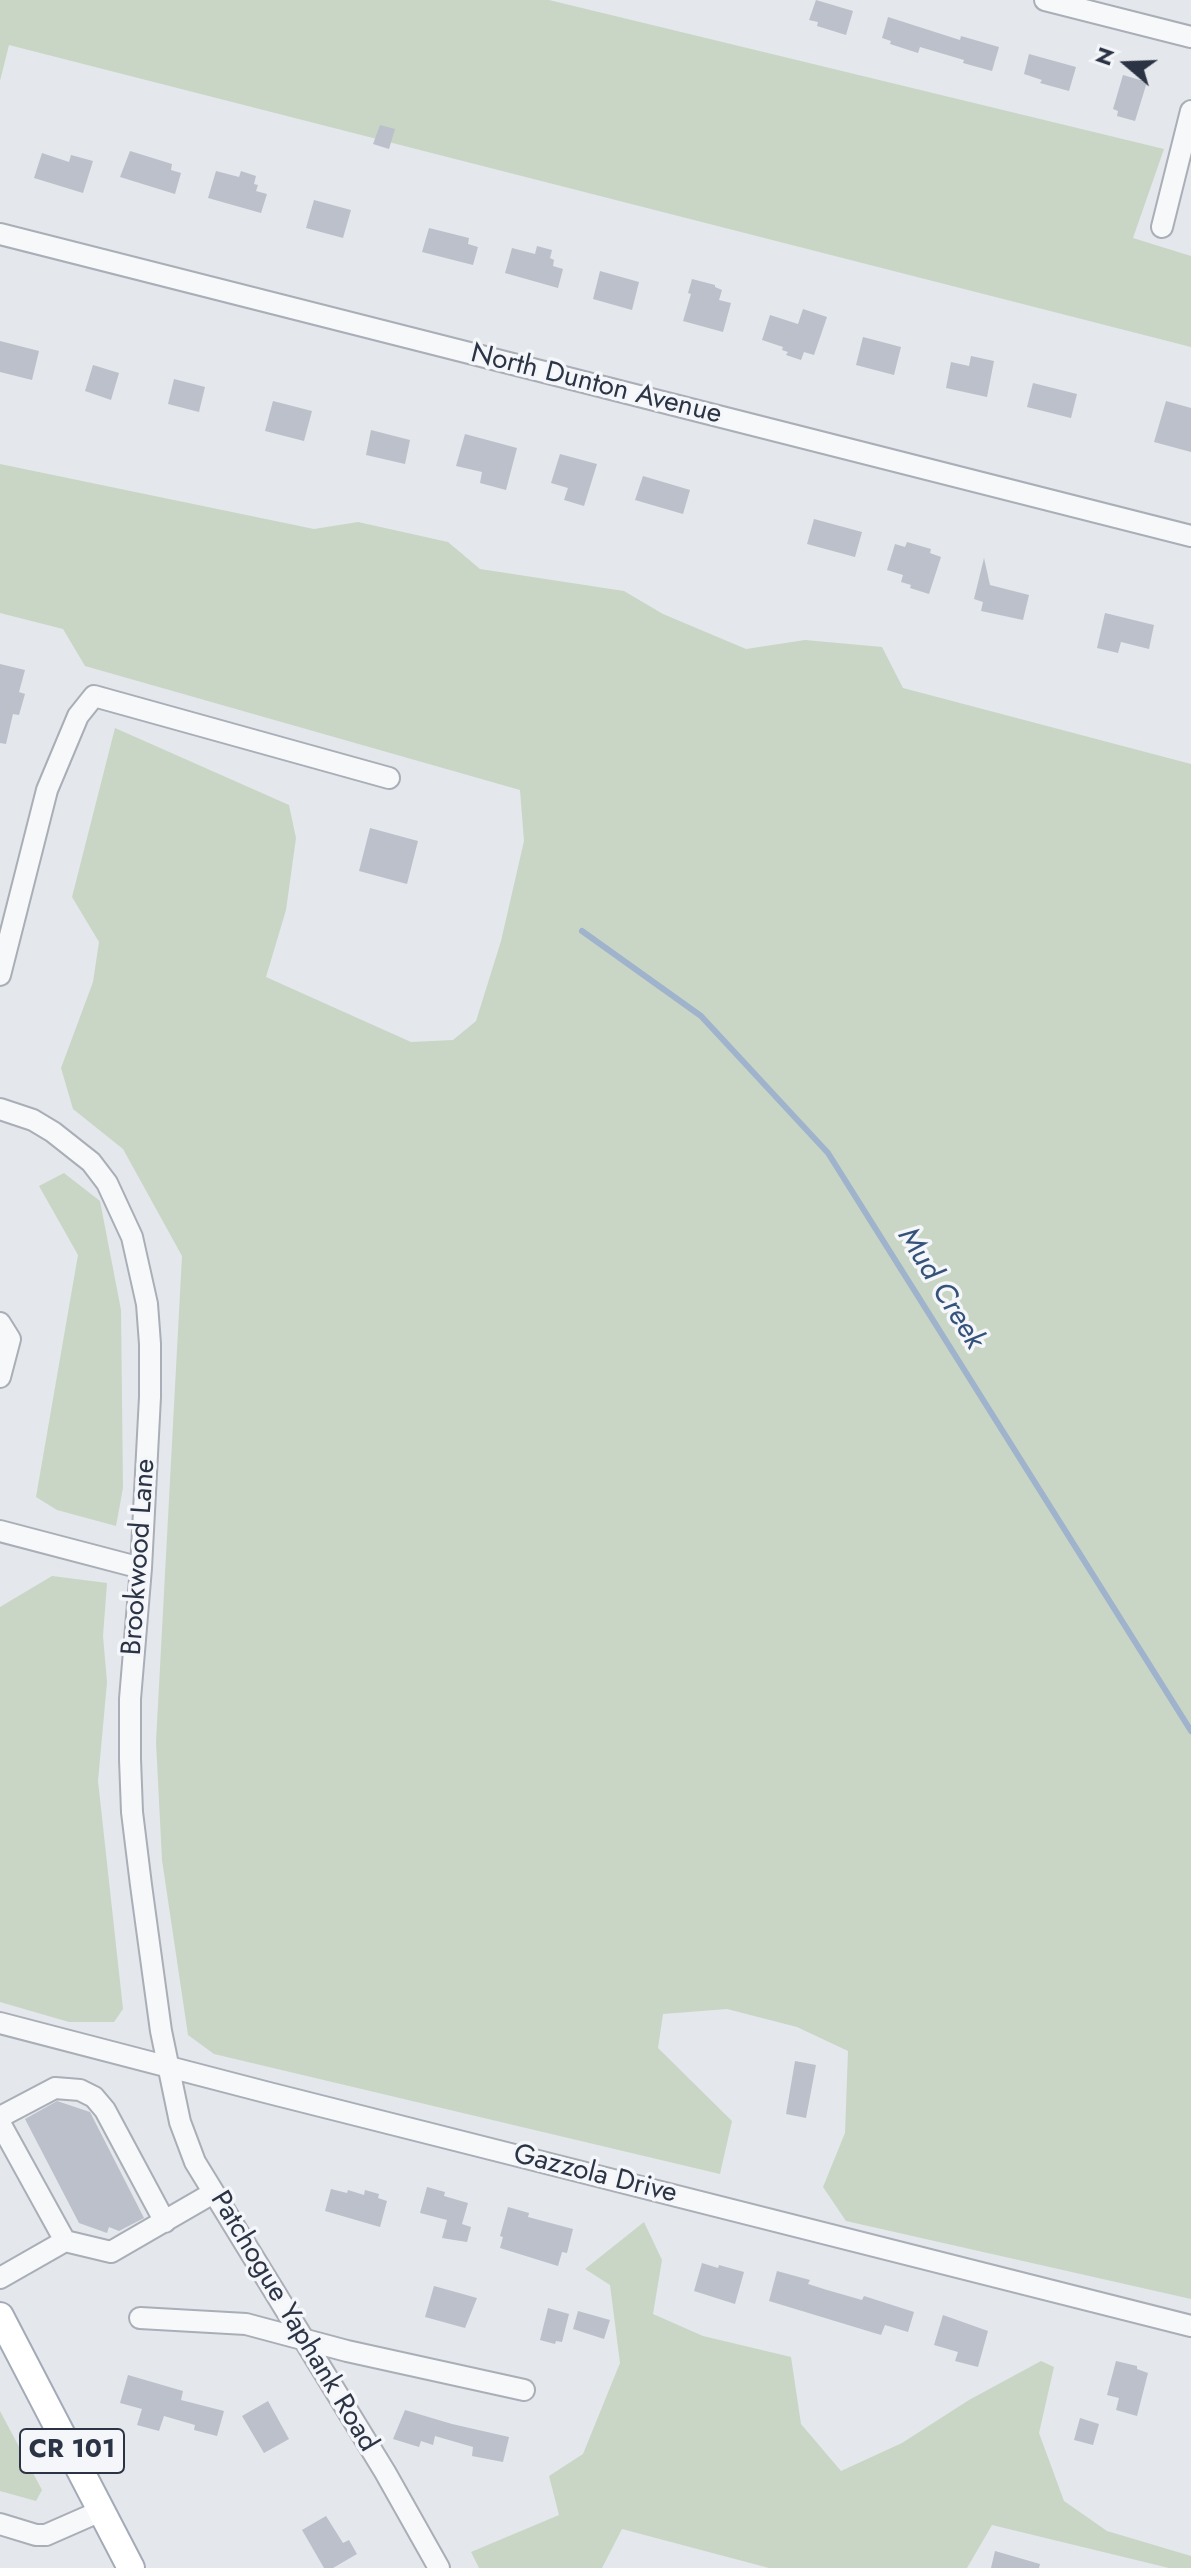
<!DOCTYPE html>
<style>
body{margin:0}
#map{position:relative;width:1191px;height:2568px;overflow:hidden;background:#e4e7ec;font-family:Jost,sans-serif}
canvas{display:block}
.north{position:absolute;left:1087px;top:24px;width:80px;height:80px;-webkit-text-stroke:6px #f4f6f9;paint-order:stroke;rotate:289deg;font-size:22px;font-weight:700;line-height:32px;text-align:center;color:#2b3445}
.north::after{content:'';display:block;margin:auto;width:28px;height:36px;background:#2b3445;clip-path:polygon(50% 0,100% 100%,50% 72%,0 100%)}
</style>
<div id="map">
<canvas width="1191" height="2568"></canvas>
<div class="north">N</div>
</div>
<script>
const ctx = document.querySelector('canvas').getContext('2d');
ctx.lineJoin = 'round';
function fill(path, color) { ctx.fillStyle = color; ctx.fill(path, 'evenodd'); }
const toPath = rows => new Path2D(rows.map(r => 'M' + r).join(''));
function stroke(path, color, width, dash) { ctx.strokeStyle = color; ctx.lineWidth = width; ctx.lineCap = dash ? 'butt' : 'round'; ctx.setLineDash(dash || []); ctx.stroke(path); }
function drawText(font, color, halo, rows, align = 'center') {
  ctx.font = font + ' Jost,sans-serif'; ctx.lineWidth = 7; ctx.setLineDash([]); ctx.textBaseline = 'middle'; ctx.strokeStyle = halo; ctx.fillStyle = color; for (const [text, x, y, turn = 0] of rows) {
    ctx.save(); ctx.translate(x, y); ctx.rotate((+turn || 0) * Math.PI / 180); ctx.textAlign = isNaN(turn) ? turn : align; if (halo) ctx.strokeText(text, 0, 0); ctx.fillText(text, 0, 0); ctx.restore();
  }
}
fill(toPath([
 [0,0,549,0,1164,149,1133,238,1191,256,1191,347,9,45,0,81],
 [0,464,314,529,358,522,448,542,480,569,624,591,663,614,746,649,805,640,882,647,903,688,1191,764,1191,2299,846,2221,823,2187,845,2133,848,2051,797,2027,727,2009,663,2014,658,2048,732,2121,720,2174,214,2054,188,2035,162,1860,156,1742,182,1256,123,1149,73,1109,61,1068,93,982,99,942,72,897,115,728,289,805,296,838,286,910,266,977,411,1042,453,1040,476,1021,501,941,524,841,520,790,85,666,63,629,0,613],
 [64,1173,100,1201,121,1310,123,1488,116,1526,57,1510,36,1497,78,1255,39,1186],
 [52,1576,107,1583,103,1636,107,1682,98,1781,123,2009,114,2022,69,2022,0,2002,0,1607],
 [644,2222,662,2260,653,2314,703,2336,791,2357,801,2424,841,2471,902,2443,969,2400,1041,2361,1054,2367,1039,2433,1064,2501,1107,2531,1191,2556,1191,2568,1169,2568,992,2525,967,2568,769,2568,622,2529,602,2568,479,2568,471,2552,559,2515,549,2476,583,2454,620,2363,610,2285,585,2269],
 [0,2411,42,2490,36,2501,0,2491]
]), '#c9d6c5');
stroke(toPath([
 [582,931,701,1016,828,1153,1191,1731]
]), '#9fb4cc', 6);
fill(toPath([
 [816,0,853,11,846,35,817,26,818,22,809,20],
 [888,17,960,40,961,36,999,47,992,71,963,63,964,60,920,47,918,53,890,44,891,41,882,38],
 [1029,54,1076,67,1069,91,1040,83,1042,80,1024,74],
 [1123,75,1147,82,1135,121,1117,116,1118,111,1113,109],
 [380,125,395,129,389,149,373,144],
 [130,151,172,164,171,170,181,173,175,194,120,177],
 [42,153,69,162,71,155,93,161,83,193,34,178],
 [216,171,239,177,241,171,256,176,254,184,258,185,256,191,267,194,261,213,208,198],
 [314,200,351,210,343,238,306,228],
 [429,228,469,238,468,244,478,247,473,265,422,252],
 [537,246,552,250,550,258,554,260,553,266,563,269,558,288,505,273,512,248,535,254],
 [600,271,639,282,632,310,593,299],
 [692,279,715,285,715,287,722,290,719,300,731,303,723,332,683,321,691,294,688,293],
 [803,309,827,317,814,355,804,352,801,360,786,355,788,352,782,350,783,347,762,340,770,315,798,324],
 [863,337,901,347,894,375,856,365],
 [0,341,39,351,32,380,0,372],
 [971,356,994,361,987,397,946,388,951,362,969,366],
 [93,365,119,373,111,400,85,391],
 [174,379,205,387,199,412,168,404],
 [1033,383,1077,394,1071,418,1027,407],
 [273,401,312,411,304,441,265,431],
 [1166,401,1191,408,1191,452,1154,442],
 [371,430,410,440,405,464,366,455],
 [465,434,517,448,506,490,480,483,482,472,456,466],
 [560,454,597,464,584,506,564,500,568,488,551,483],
 [643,476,690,490,683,514,635,500],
 [814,519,862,532,855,557,807,544],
 [907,542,931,549,930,553,941,557,929,594,910,588,911,585,901,582,903,575,887,570,895,544,905,547],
 [984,558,990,585,1029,595,1023,620,981,611,983,602,974,599],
 [1105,613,1154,625,1149,649,1121,642,1118,653,1097,648],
 [0,664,25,670,19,692,25,694,19,715,13,714,6,744,0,743],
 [370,828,418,841,407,884,359,871],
 [795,2061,816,2065,806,2118,786,2114],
 [57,2101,90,2112,144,2218,119,2231,109,2227,107,2233,79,2223,25,2119],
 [427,2187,445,2192,444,2196,468,2203,462,2224,471,2227,467,2242,442,2238,447,2220,420,2213],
 [331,2189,347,2193,348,2190,364,2195,365,2190,379,2194,378,2198,387,2201,380,2227,325,2211],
 [508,2207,529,2213,528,2217,573,2229,567,2253,562,2252,558,2266,500,2248,503,2237,500,2236],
 [702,2263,718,2268,719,2265,744,2272,735,2304,694,2291],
 [777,2271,810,2280,808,2284,827,2290,862,2300,864,2296,914,2312,908,2332,885,2325,881,2335,769,2301],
 [434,2286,477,2298,465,2328,425,2317],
 [548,2308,569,2314,562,2342,556,2341,555,2344,540,2340],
 [578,2311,610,2320,604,2339,573,2329],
 [943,2315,988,2331,978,2367,955,2361,958,2352,934,2345],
 [1116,2361,1137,2366,1137,2369,1148,2373,1137,2416,1116,2410,1119,2398,1107,2395],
 [128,2375,183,2391,181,2400,224,2411,217,2436,194,2430,195,2425,164,2416,159,2431,137,2425,142,2409,120,2403],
 [268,2401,289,2439,264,2453,242,2416],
 [405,2410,452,2424,509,2437,503,2462,472,2456,473,2447,435,2436,433,2445,421,2441,419,2447,393,2439],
 [1080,2418,1099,2424,1093,2445,1074,2440],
 [326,2516,343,2543,349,2540,357,2554,333,2568,324,2568,302,2530],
 [995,2551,1040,2564,1039,2568,991,2568]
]), '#bbc0ca');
const minor = toPath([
 [1045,0,1191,37],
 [1162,227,1191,111],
 [0,234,1191,536],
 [0,975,47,790,78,716,94,696,389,778],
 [0,1109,33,1120,53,1132,91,1162,107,1183,132,1237,147,1304,150,1344,150,1397,141,1568,130,1699,130,1759,132,1812,141,1885,161,2031,180,2122,195,2162,385,2472,439,2568],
 [0,1323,10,1339,0,1377],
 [0,1531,141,1568],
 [0,2023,269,2093,1191,2326],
 [0,2117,55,2088,80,2090,94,2097,105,2110,165,2222],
 [0,2123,65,2241],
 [0,2278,65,2241,111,2252,213,2193],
 [140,2318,246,2324,347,2351,524,2390],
 [0,2524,36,2535,46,2535,103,2510]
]);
const major = toPath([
 [0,2316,131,2568]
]);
stroke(minor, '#a9aeb7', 24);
stroke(major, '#a3abb8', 30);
stroke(minor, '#f7f8fa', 20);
stroke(major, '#fff', 26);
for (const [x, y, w] of [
 [72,2451,104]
]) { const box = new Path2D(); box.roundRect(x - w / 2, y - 22, w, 44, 6); ctx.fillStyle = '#f4f6f9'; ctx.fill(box); stroke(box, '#2b3445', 2); }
drawText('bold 26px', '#2b3445', null, [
 ["CR 101",72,2451]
]);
drawText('28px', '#2b3445', '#f4f6f9', [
 ["North Dunton Avenue",596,385,14],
 ["Brookwood Lane",140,1557,-86],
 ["Gazzola Drive",595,2175,14],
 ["Patchogue Yaphank Road",293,2322,59]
]);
drawText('italic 30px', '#34527a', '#f4f6f9', [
 ["Mud Creek",940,1289,58]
]);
</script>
